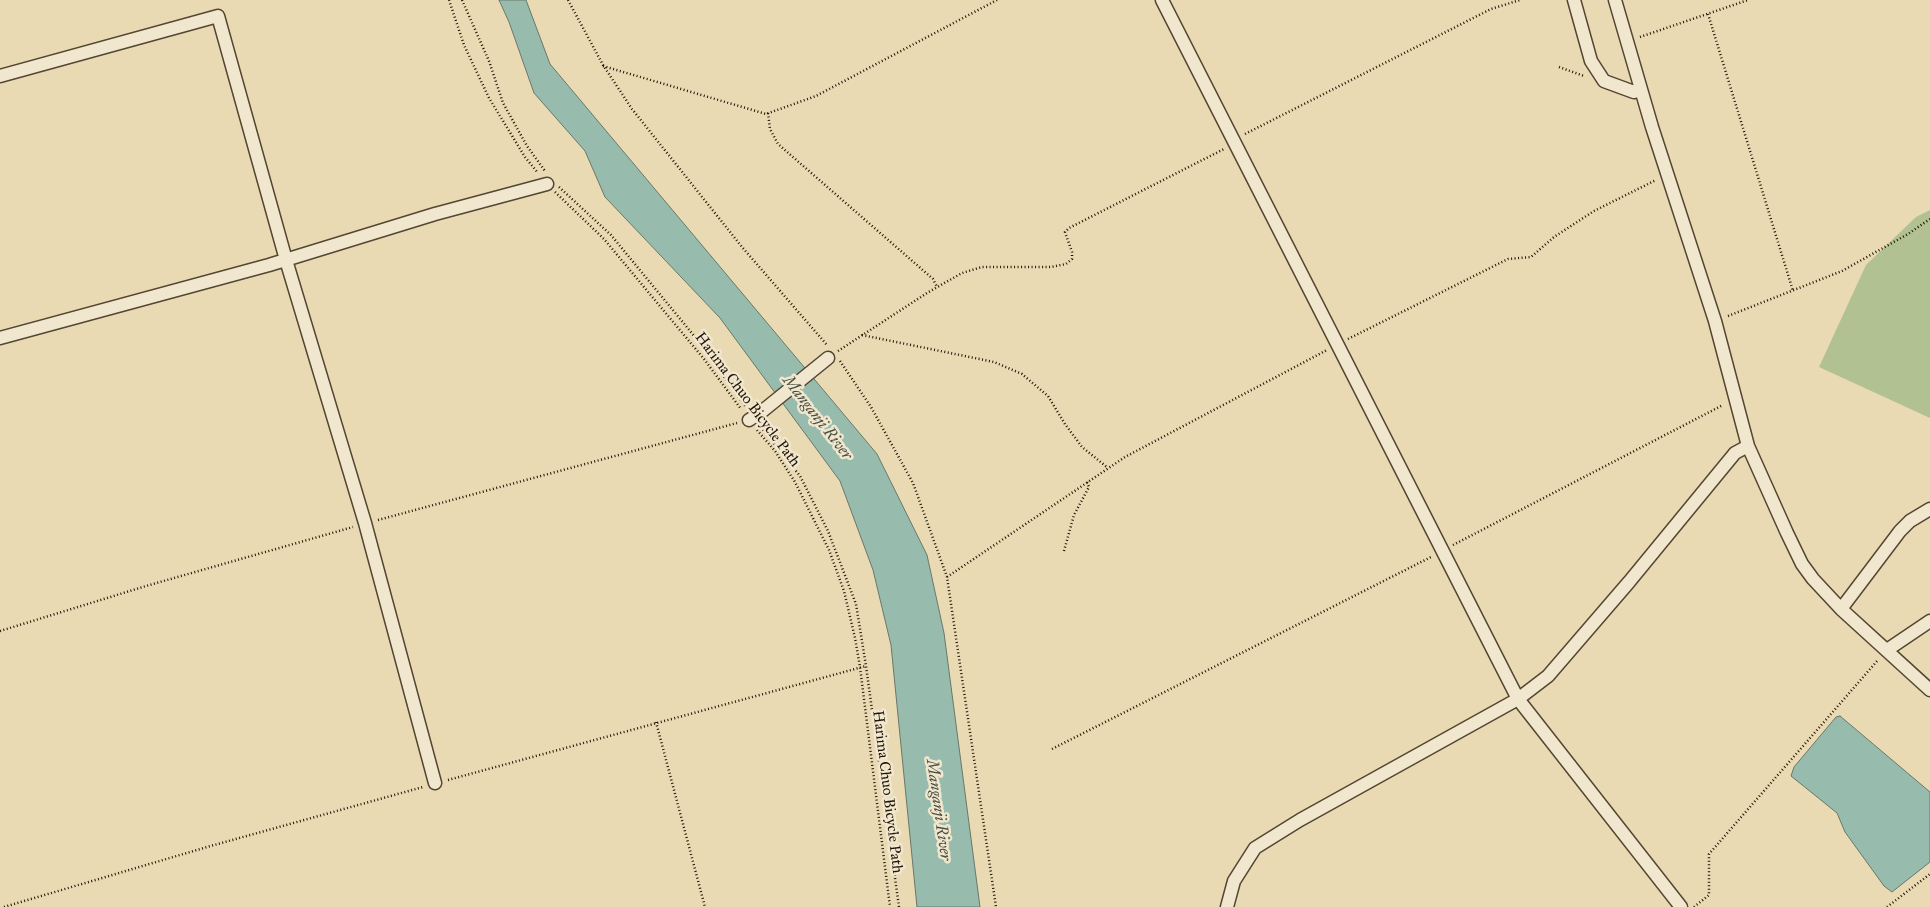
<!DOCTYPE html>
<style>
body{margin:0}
canvas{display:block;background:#e9dab3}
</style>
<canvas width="1930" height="907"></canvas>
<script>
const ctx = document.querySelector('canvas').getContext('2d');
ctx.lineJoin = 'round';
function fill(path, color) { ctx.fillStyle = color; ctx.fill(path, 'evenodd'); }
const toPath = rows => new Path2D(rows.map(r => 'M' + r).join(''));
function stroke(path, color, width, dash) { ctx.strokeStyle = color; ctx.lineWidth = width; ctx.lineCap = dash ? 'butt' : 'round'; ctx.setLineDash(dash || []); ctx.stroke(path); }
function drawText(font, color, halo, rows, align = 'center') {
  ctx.font = font + ' "IM FELL Great Primer",serif'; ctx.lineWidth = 5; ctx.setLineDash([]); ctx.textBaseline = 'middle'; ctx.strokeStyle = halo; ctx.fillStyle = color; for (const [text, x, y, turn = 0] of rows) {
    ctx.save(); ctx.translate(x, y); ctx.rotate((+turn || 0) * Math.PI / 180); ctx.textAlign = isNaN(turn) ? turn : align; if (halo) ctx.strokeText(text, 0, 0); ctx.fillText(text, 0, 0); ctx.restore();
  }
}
fill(toPath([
 [1930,210,1930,418,1819,367,1866,265,1916,217]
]), '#b1c191');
const water = toPath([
 [499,0,526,0,550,64,877,454,927,555,944,633,980,907,917,907,891,645,873,570,840,481,720,318,605,197,585,151,534,93,509,22,499,0],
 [1840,716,1930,792,1930,862,1892,892,1884,886,1845,832,1837,813,1791,776,1794,767,1836,717,1840,716]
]);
fill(water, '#97bbac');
stroke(water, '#68786a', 1);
const street = toPath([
 [1162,0,1518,699,1681,907],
 [1574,0,1591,61,1604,81,1634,92,1641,90],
 [1615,0,1652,127,1715,321,1748,446,1787,533,1802,564,1813,579,1841,609,1930,690],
 [0,76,218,16,286,260,365,523,435,783],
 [0,338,269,265,435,214,547,184],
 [749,420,760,413,828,358],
 [1841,609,1900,531,1910,521,1930,509],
 [1887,650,1930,621],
 [1227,907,1234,881,1255,848,1300,820,1518,699,1548,676,1629,582,1735,453,1748,446]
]);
stroke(street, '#534632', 15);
stroke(toPath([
 [449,0,464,45,489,98,525,157,538,173],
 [462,0,489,61,503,103,527,146,545,171],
 [568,0,603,65,632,109,742,247,827,345],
 [1708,14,1793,291],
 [1640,37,1748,0],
 [603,66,766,114,816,96,997,0],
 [1559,67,1584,76],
 [768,113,770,129,778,144,933,279,937,287],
 [1245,134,1491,9,1520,0],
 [559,187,611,235,700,343,746,407],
 [555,192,604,239,704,359,741,409],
 [1728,316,1842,271,1908,234,1930,219],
 [862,335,994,362,1022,374,1048,396,1065,424,1082,447,1108,468],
 [1348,339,1508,259,1531,257,1554,237,1594,211,1656,180],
 [838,351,927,293,962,273,982,267,1051,267,1066,264,1072,259,1072,252,1065,232,1069,228,1224,149],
 [840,361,871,407,913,483,947,577,996,907],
 [761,427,800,476,828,531,856,604,866,666,899,907],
 [757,430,775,451,795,482,829,550,844,591,855,638,860,667,890,907],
 [378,520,737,423],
 [1453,545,1723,405],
 [1064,551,1074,515,1089,487,1087,482],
 [947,577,1125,457,1327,350],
 [0,631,146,586,353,527],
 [656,722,705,907],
 [1052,749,1431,557],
 [448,780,866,666],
 [4,907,207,847,423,787],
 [1694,907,1709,895,1709,854,1878,660],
 [1887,907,1930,874]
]), '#211407', 2.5, [1, 2.5]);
stroke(street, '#f1e7ce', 12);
drawText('15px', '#211407', '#f1e7ce', [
 ["Harima Chuo Bicycle Path",747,400,53],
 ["Harima Chuo Bicycle Path",887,792,83]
]);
drawText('italic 16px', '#4a4e41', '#f1e7ce', [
 ["Manganji River",817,418,52],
 ["Manganji River",938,810,82]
]);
</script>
